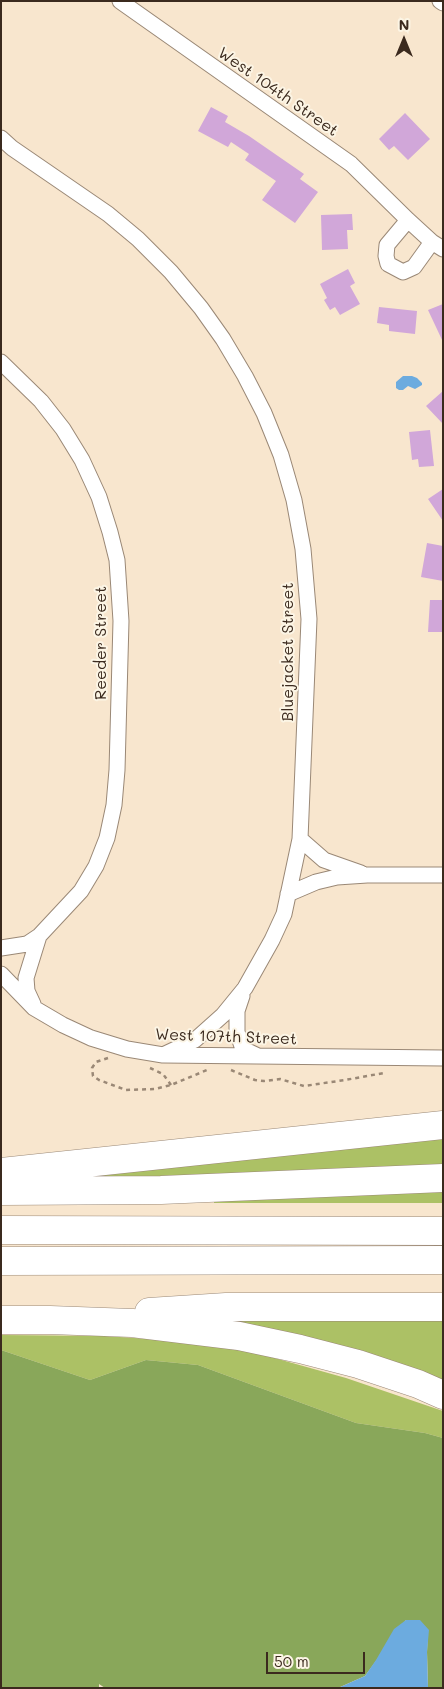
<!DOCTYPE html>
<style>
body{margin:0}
#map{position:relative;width:444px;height:1689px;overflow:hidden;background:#f8e6ce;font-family:Mali,sans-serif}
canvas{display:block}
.frame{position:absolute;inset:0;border:2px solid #3b2a1e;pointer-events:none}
.north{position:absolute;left:379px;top:15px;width:50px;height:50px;-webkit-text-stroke:4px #fcf5e5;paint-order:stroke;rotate:0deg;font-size:14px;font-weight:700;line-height:20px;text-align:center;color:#3b2a1e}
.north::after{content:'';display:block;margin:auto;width:18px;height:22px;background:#3b2a1e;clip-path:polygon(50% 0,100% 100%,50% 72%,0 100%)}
.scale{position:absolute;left:266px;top:1652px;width:99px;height:22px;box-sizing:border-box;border:2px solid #3b2a1e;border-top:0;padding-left:6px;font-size:15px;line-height:18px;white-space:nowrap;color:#3b2a1e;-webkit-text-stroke:4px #fcf5e5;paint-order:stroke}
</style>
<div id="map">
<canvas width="444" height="1689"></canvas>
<div class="frame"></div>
<div class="north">N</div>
<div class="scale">50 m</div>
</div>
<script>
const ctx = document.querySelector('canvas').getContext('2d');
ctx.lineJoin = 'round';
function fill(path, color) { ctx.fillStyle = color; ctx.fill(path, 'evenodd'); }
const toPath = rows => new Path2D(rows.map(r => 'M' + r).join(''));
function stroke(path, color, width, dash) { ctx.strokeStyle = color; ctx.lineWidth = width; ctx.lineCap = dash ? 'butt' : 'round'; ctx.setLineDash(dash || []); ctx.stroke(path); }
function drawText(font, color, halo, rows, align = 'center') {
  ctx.font = font + ' Mali,sans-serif'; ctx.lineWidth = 4; ctx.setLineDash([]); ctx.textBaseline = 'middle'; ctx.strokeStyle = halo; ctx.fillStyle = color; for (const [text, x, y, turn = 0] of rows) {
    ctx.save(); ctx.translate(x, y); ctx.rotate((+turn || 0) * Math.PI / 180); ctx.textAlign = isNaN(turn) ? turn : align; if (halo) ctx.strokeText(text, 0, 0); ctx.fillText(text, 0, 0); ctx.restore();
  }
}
fill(toPath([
 [443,1136,443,1169,205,1178,61,1177],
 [443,1185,443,1203,214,1203,214,1196],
 [226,1318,443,1318,443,1382,223,1325],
 [1,1335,105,1336,178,1341,253,1352,346,1378,443,1411,443,1438,425,1433,356,1423,198,1365,146,1360,90,1380,1,1350]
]), '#acc165');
fill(toPath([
 [1,1350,90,1380,146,1360,198,1365,356,1423,425,1433,443,1438,443,1688,428,1688,427,1652,428,1630,406,1620,365,1676,338,1688,105,1688,99,1684,99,1688,1,1688]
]), '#89a75a');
fill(toPath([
 [403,376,412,376,417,378,422,383,422,385,415,389,408,386,403,390,399,390,396,388,396,382],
 [406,1620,420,1620,429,1630,427,1652,428,1688,338,1688,365,1676,376,1660,394,1629]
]), '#6cabdf');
fill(toPath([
 [211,107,228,116,225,122,249,136,304,174,300,179,318,192,295,223,262,200,276,181,245,160,249,154,231,142,228,147,198,131],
 [405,113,430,139,408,160,394,146,389,150,379,139],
 [352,214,353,230,347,230,348,249,322,250,321,215],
 [348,269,355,283,350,286,360,304,340,315,335,307,330,310,324,300,327,298,320,284],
 [443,304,443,342,428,310],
 [379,307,417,311,415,334,389,331,389,325,377,323],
 [443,391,443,424,426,406],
 [430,430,434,466,419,467,418,459,412,460,409,432],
 [443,489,443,521,428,499],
 [427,543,443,546,443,581,421,577],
 [430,600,443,600,443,632,428,632]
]), '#d1a7d9');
const minor = toPath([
 [120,1,351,164,408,220,432,242,443,249],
 [440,1,443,3],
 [1,138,12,148,108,214,138,239,171,272,201,308,223,339,245,376,264,413,281,455,294,500,303,549,309,619,300,839,284,914,272,940,245,988,223,1015,195,1040,163,1055],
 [408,220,387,245,386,256,388,264,403,272,414,267,432,242],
 [1,362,41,401,63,429,82,460,99,497,110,532,117,560,121,621,117,770,114,805,107,838,96,866,81,891,39,936,27,944,1,948],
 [300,839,324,860,361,873],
 [288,894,316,882,337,877,367,875,443,875],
 [1,974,34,1008,63,1025,91,1038,127,1049,163,1055,443,1058],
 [242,996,237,1011,237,1032,243,1049,258,1056],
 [33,1004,27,991,26,978,39,936]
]);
const motorway = toPath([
 [1,1172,443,1125],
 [1,1191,161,1190,443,1178],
 [1,1230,443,1231],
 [1,1261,443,1260],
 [149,1312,226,1307,443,1307],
 [1,1320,50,1320,132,1323,239,1336,300,1349,358,1364,418,1384,443,1395]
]);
stroke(minor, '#9a8876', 17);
stroke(motorway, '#9a8876', 29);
stroke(toPath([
 [108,1058,96,1062,92,1068,93,1076,99,1080,126,1090,155,1089,171,1085,207,1070],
 [150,1068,163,1074,171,1085],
 [231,1070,255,1080,264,1081,280,1079,304,1086,345,1080,384,1073]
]), '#9a8876', 2.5, [4, 4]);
stroke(minor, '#fff', 15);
stroke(motorway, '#fff', 28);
drawText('16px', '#3b2a1e', '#fcf5e5', [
 ["West 104th Street",278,92,35],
 ["Reeder Street",101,643,-90],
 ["Bluejacket Street",288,652,-90],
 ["West 107th Street",226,1037,2]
]);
</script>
